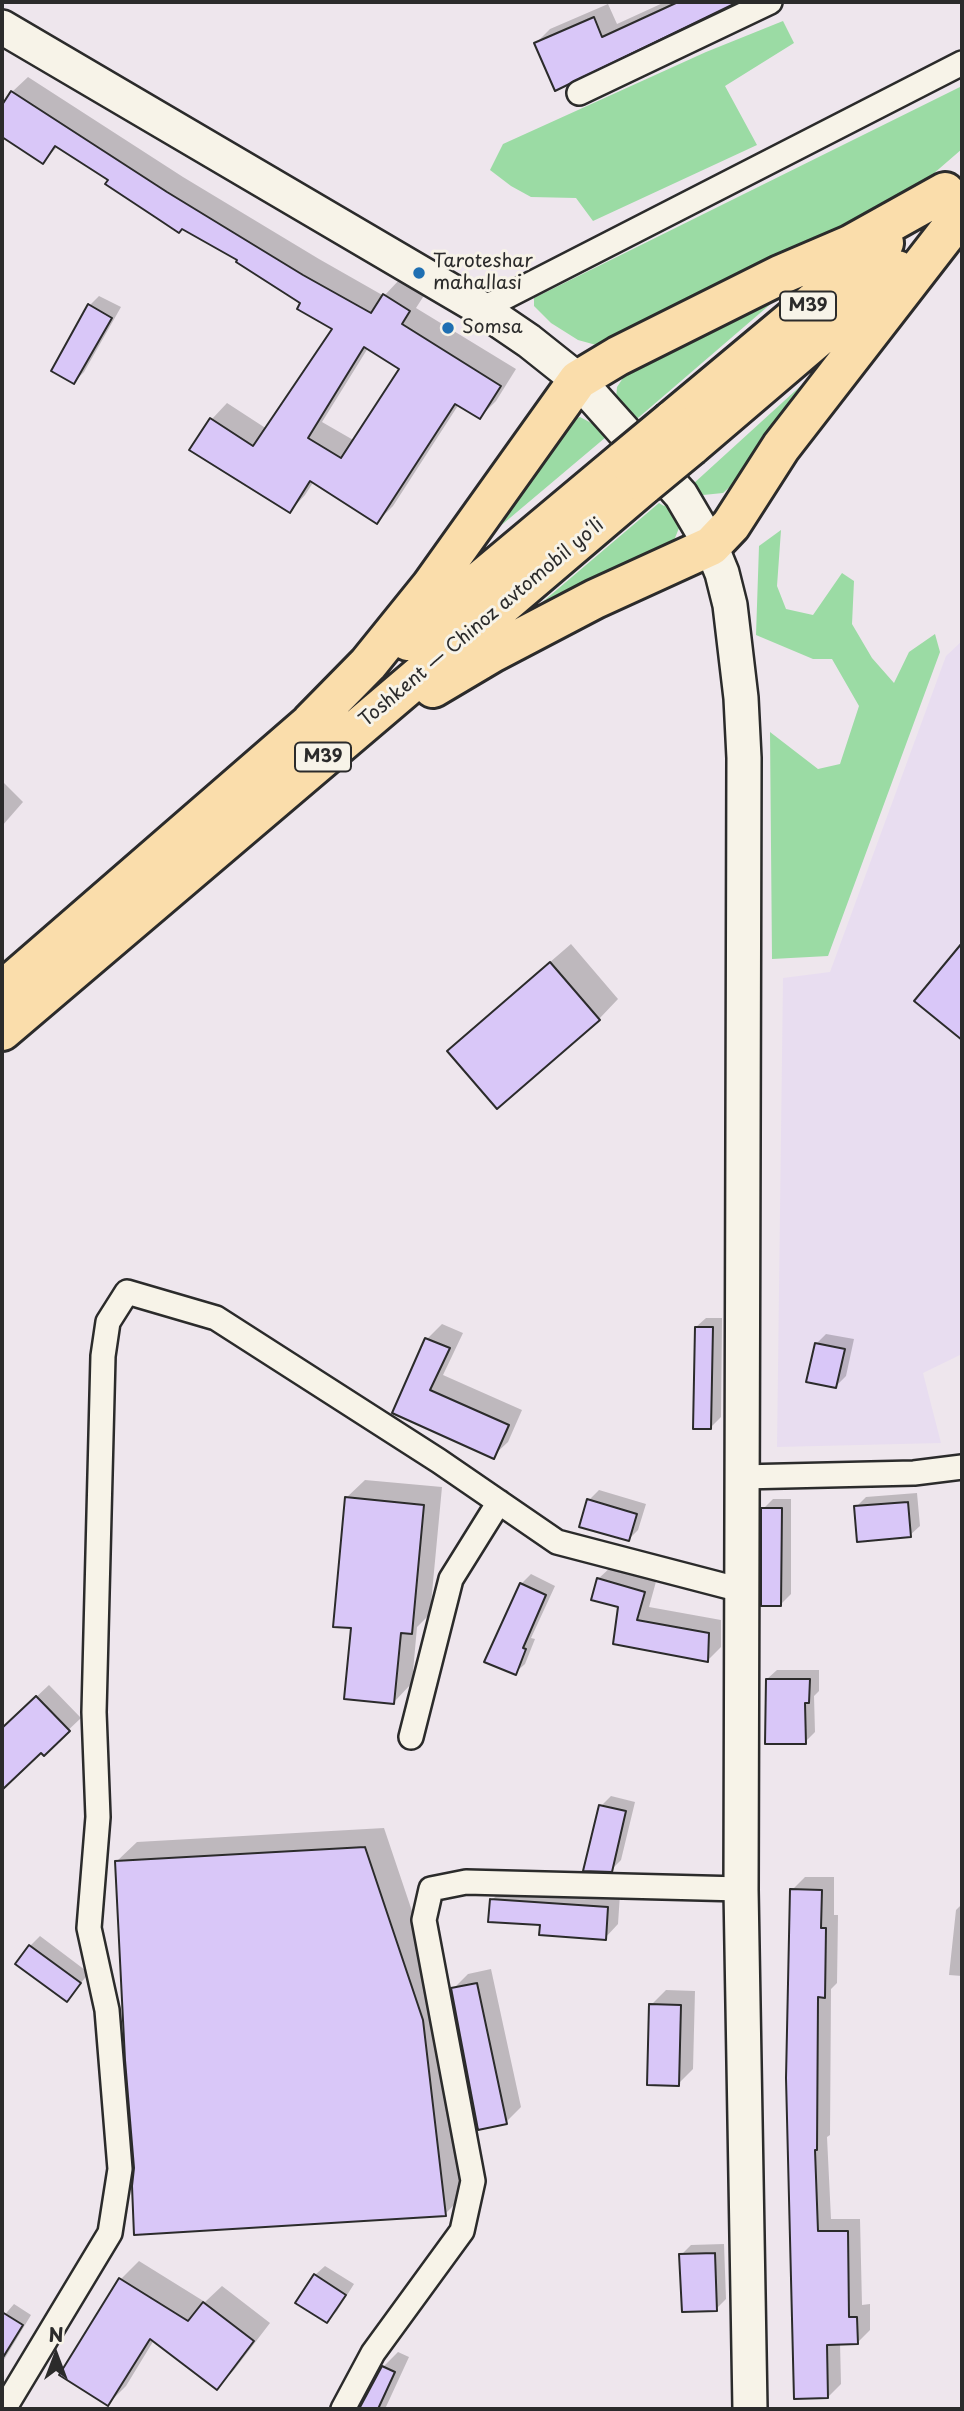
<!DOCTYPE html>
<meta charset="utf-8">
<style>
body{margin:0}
#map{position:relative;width:964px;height:2411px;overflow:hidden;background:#eee6ed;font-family:"Playpen Sans",sans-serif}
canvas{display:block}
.frame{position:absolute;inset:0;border:4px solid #2b2b2b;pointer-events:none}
.north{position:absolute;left:21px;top:2320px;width:70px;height:70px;-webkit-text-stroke:5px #f7f3e8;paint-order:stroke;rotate:0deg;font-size:19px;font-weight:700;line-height:28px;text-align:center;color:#2b2b2b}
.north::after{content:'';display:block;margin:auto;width:24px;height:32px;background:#2b2b2b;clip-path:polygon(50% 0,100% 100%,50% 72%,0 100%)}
</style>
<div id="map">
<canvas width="964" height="2411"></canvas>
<div class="frame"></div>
<div class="north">N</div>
</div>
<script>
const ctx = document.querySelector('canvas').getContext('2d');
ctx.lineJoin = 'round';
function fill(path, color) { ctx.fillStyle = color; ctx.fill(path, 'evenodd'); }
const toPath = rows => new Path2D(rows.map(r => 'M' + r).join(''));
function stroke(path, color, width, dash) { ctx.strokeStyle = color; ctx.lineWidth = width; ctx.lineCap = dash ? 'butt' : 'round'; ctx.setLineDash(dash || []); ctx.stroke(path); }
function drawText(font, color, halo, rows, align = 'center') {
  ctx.font = font + ' "Playpen Sans",sans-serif'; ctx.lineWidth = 6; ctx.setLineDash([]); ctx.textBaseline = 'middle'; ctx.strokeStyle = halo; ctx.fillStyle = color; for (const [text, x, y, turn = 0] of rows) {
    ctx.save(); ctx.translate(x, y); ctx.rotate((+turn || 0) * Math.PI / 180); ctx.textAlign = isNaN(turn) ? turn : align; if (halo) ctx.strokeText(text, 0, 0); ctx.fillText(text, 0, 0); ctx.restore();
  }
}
fill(toPath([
 [962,641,962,1354,923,1373,941,1443,777,1447,783,978,830,972,946,656]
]), '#e8ddf0');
fill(toPath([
 [783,21,794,43,725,86,757,145,593,221,576,198,531,197,511,186,490,170,503,144,706,52],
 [962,86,962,149,896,206,607,348,578,340,551,323,534,306,534,298],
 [816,265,631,424,616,399,617,387,627,372],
 [851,340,746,472,723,493,703,495,693,484],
 [580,417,595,425,606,437,447,571,564,423],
 [669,502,678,515,679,528,675,538,665,551,526,616,659,503,664,506],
 [781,530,777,586,786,609,813,615,842,573,854,581,852,624,872,658,894,683,909,652,935,634,940,652,828,956,772,959,770,732,818,769,840,764,859,706,832,659,813,659,756,635,759,546]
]), '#9bdba4');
fill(toPath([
 [665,2,734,2,556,88,536,43,550,29,608,4,617,24],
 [28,77,183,177,319,259,384,296,400,279,425,294,416,308,516,369,496,401,480,417,459,404,393,506,377,522,314,481,305,495,290,511,212,419,227,403,267,429,335,328,240,260,58,146,43,162,2,135,2,109,12,92],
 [368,348,401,368,355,441,322,422],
 [99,296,121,307,84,372,74,382,90,305],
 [2,781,23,802,2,826],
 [571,944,618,999,599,1019,449,1052,469,1032],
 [706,1318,722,1318,721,1417,711,1427,696,1327],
 [442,1324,463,1333,443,1375,522,1410,508,1442,493,1456,394,1412,427,1339],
 [826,1334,854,1339,846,1376,836,1386,817,1343],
 [365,1480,442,1487,430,1614,417,1627,412,1683,394,1702,353,1627,346,1498],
 [599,1490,646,1504,638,1530,629,1539,589,1500],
 [917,1493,920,1526,910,1535,856,1507,866,1497],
 [773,1499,791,1499,791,1594,781,1604,763,1509],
 [612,1566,657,1578,649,1607,721,1620,721,1647,708,1660,614,1643,620,1606,598,1579],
 [531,1574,555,1586,531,1638,535,1639,525,1664,515,1673,521,1584],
 [777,1670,819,1670,819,1691,814,1696,815,1732,805,1742,767,1679],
 [49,1685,81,1718,44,1753,41,1750,5,1784,2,1781,2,1729],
 [611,1796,635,1802,621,1860,611,1870,601,1806],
 [384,1828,442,2000,465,2194,445,2214,136,2168,117,1861,137,1842],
 [805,1877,834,1877,834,1915,838,1915,837,1983,831,1989,830,2135,827,2137,831,2219,860,2219,862,2305,870,2304,870,2330,857,2343,840,2343,841,2384,828,2397,792,1890],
 [505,1887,620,1894,618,1924,605,1938,542,1923,492,1900],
 [962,1904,962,1976,949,1975,956,1910],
 [40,1936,89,1973,67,2000,30,1946],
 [491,1969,521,2107,506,2122,453,1989,468,1974],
 [666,1990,695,1991,693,2069,678,2084,651,2005],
 [724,2244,726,2299,716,2309,681,2255,691,2245],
 [139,2261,205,2302,222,2286,270,2323,234,2370,217,2388,154,2340,126,2386,108,2404,61,2375,121,2279],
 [325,2266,354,2284,337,2311,327,2321,315,2275],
 [14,2304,31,2315,2,2363,2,2318],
 [398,2352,409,2357,385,2409,360,2409,383,2367]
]), '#0003');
const building = toPath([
 [678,2,738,2,555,91,534,43,594,17,602,37,678,2],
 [11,91,167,192,303,275,371,313,383,294,410,311,402,324,501,386,480,419,455,404,377,524,310,481,290,513,189,450,210,418,253,446,332,329,297,309,300,303,236,262,237,260,182,229,179,233,155,217,105,184,108,180,55,146,43,164,2,137,2,105,11,91],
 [364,347,399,369,341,458,308,438,364,347],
 [88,304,112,318,74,384,51,371,88,304],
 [962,943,962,1040,914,1001,962,943],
 [550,962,600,1020,497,1109,447,1051,550,962],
 [695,1327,713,1327,711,1429,693,1429,695,1327],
 [425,1338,450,1348,430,1390,509,1425,494,1459,392,1413,425,1338],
 [815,1343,845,1349,836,1388,806,1382,815,1343],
 [345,1497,424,1505,412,1634,401,1633,394,1704,344,1699,351,1628,333,1627,345,1497],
 [587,1499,637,1514,629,1541,579,1527,587,1499],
 [908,1502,911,1537,857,1542,854,1506,908,1502],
 [761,1508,782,1508,781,1606,761,1606,761,1508],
 [597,1578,645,1592,637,1620,709,1633,708,1662,613,1644,618,1607,591,1600,597,1578],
 [520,1583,546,1595,523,1648,526,1649,516,1675,484,1662,520,1583],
 [766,1679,810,1679,809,1703,805,1703,806,1744,765,1744,766,1679],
 [36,1696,70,1731,44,1756,41,1753,2,1790,2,1728,36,1696],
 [599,1805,626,1811,612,1872,583,1871,599,1805],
 [365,1847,423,2020,446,2216,134,2235,132,2186,134,2168,125,2060,115,1861,365,1847],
 [790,1889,822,1890,821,1928,826,1928,825,1998,818,1997,817,2150,815,2150,818,2231,848,2231,849,2317,857,2317,858,2344,827,2345,828,2398,794,2399,786,2078,790,1889],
 [490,1899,608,1907,606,1940,539,1935,540,1925,488,1922,490,1899],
 [29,1945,81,1983,67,2002,15,1964,29,1945],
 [477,1983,507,2124,478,2130,451,1988,477,1983],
 [649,2004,681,2005,679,2086,647,2085,649,2004],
 [715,2253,717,2311,682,2312,679,2254,715,2253],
 [314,2274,346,2295,327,2323,295,2303,314,2274],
 [119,2278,188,2321,203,2302,254,2341,217,2390,150,2339,108,2406,59,2375,119,2278],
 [2,2312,23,2325,2,2359,2,2312],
 [382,2366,395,2372,378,2409,359,2409,382,2366]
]);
fill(building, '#d9c7f8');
stroke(building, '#2b2b2b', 2);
const street = toPath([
 [579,93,770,2],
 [482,309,962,63],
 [741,1477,914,1473,962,1467],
 [411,1737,451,1579,499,1502],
 [2,2401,7,2404,110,2233,120,2169,107,2010,89,1928,98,1817,94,1712,103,1356,108,1322,127,1292,216,1318,439,1461,557,1542,741,1590],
 [343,2409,373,2353,462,2231,473,2181,424,1920,431,1889,466,1882,741,1889]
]);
const secondary = toPath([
 [2,27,482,309,529,341,578,380,681,495,711,546,722,573,730,605,741,698,744,758,741,1889,750,2409]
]);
const highway = toPath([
 [671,421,884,243],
 [691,446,897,270],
 [408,641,624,460],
 [433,688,492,653,595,599,711,546,731,525,781,447,960,216],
 [311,722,368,664,431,586,578,380,618,356,780,275,850,245,945,192],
 [2,991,330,706],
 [2,1031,645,484]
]);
stroke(street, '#2b2b2b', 28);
stroke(secondary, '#2b2b2b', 38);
stroke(highway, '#2b2b2b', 44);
stroke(street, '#f7f3e8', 23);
stroke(secondary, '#f7f3e8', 33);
stroke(highway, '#faddab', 38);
const highwayBridge = toPath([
 [624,460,671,421],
 [645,484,691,446]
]);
stroke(highwayBridge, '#2b2b2b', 44, []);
stroke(highwayBridge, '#faddab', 38);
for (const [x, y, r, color] of [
 [419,273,7,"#1f6fb2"],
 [448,328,7,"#1f6fb2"]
]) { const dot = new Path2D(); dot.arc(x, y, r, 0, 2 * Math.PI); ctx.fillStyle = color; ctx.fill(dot); stroke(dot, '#f7f3e8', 2.5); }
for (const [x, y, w] of [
 [808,306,56],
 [323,757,56]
]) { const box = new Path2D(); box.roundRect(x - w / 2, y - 14.5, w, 29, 5); ctx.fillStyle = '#f7f3e8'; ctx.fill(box); stroke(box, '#2b2b2b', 2); }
drawText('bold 18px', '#2b2b2b', null, [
 ["M39",808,306],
 ["M39",323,757]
]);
drawText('19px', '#2b2b2b', '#f7f3e8', [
 ["Taroteshar",433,262],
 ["mahallasi",433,284],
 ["Somsa",462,328]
], 'left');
drawText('19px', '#2b2b2b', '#f7f3e8', [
 ["Toshkent — Chinoz avtomobil yoʻli",482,623,-40]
]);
</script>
